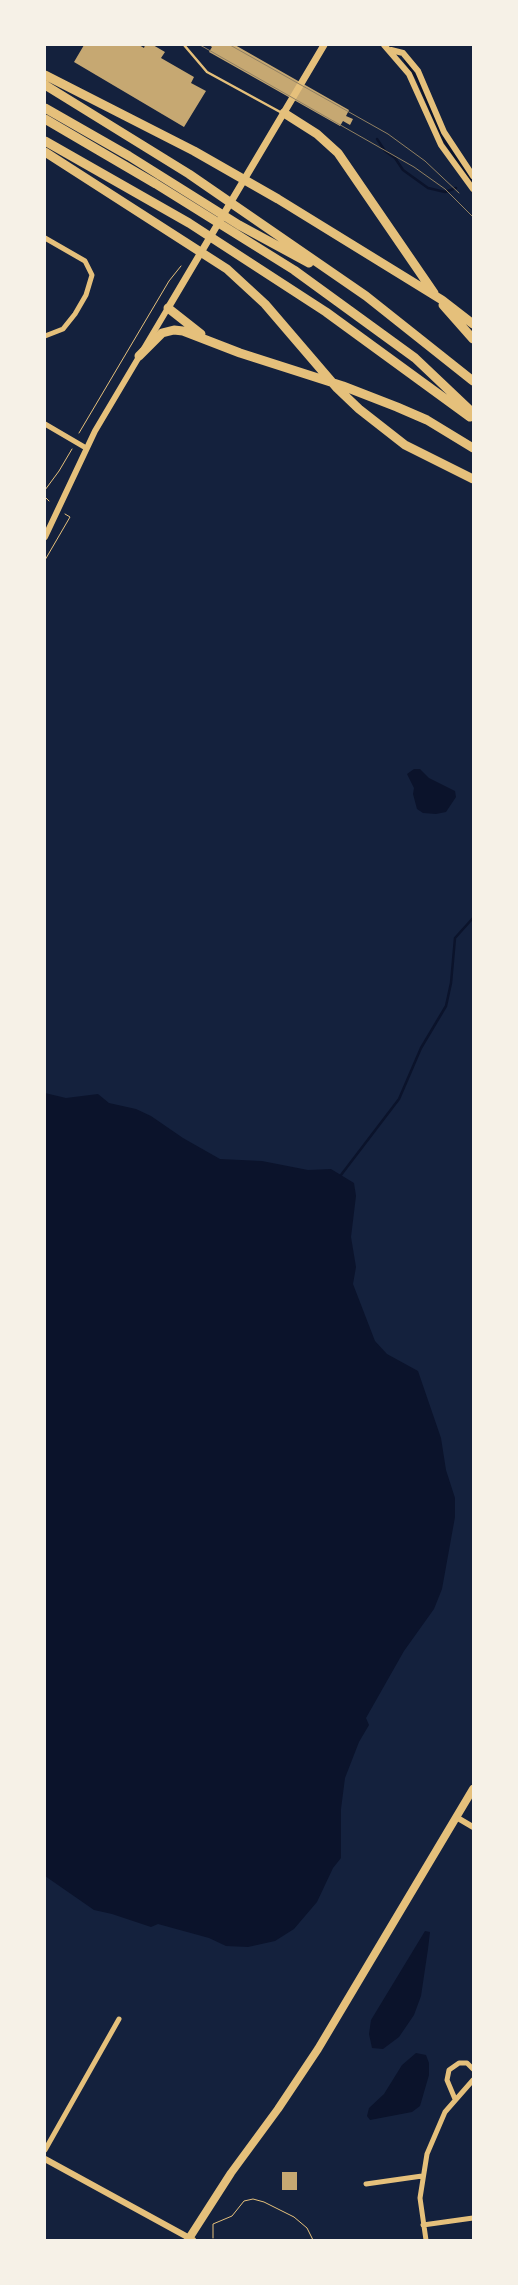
<!DOCTYPE html>
<style>
body{margin:0}
#map{position:relative;width:518px;height:2285px;overflow:hidden;background:#14213d;font-family:"Roboto Condensed",sans-serif}
canvas{display:block}
.frame{position:absolute;inset:0;border:46px solid #f6f1e7;pointer-events:none}
</style>
<div id="map">
<canvas width="518" height="2285"></canvas>
<div class="frame"></div>
</div>
<script>
const ctx = document.querySelector('canvas').getContext('2d');
ctx.lineJoin = 'round';
function fill(path, color) { ctx.fillStyle = color; ctx.fill(path, 'evenodd'); }
const toPath = rows => new Path2D(rows.map(r => 'M' + r).join(''));
function stroke(path, color, width, dash) { ctx.strokeStyle = color; ctx.lineWidth = width; ctx.lineCap = dash ? 'butt' : 'round'; ctx.setLineDash(dash || []); ctx.stroke(path); }
fill(toPath([
 [414,769,420,769,429,778,455,791,456,797,446,812,436,814,423,813,417,809,413,794,414,788,407,774],
 [45,1093,66,1098,98,1094,109,1103,136,1109,151,1116,183,1138,220,1159,262,1161,308,1170,331,1169,354,1183,356,1196,351,1237,356,1267,353,1284,375,1341,387,1354,418,1371,441,1438,446,1470,455,1498,455,1517,442,1589,434,1609,404,1651,366,1718,369,1725,359,1742,345,1778,341,1809,341,1858,333,1868,317,1902,294,1929,275,1941,248,1947,226,1946,209,1938,158,1924,151,1927,112,1914,94,1910,45,1876],
 [425,1931,430,1932,428,1949,421,1996,414,2015,399,2037,383,2049,372,2048,369,2034,371,2020],
 [416,2053,426,2055,429,2063,429,2075,420,2106,412,2112,370,2120,367,2116,369,2108,384,2094,402,2065]
]), '#0b132b');
stroke(toPath([
 [405,61,418,80,441,136,473,184],
 [377,139,385,151,395,158,403,170,428,188,445,192,456,188],
 [341,1175,399,1099,421,1048,446,1006,451,983,455,938,473,918]
]), '#0b132b', 2.5);
fill(toPath([
 [84,45,139,45,144,48,145,45,153,45,165,52,161,58,194,77,191,83,206,91,184,127,74,62],
 [209,45,235,45,349,110,346,116,353,119,350,125,343,121,340,126,209,52,212,47],
 [282,2172,297,2172,297,2190,282,2190]
]), '#c6a872');
stroke(toPath([
 [79,433,169,281,181,266],
 [45,490,59,471,72,449],
 [45,497,49,501],
 [45,560,70,517,65,514],
 [213,2238,213,2224,232,2216,244,2201,253,2199,264,2202,294,2217,307,2228,313,2240]
]), '#e5c07b', 1);
stroke(toPath([
 [184,45,207,72,282,113]
]), '#e5c07b', 2.5);
stroke(toPath([
 [45,238,85,261,92,275,86,295,75,314,63,329,45,336],
 [45,424,86,448],
 [455,2099,447,2080,449,2070,459,2063,467,2063,473,2069],
 [45,2150,119,2019],
 [366,2184,422,2176],
 [423,2225,473,2218],
 [426,2240,420,2198,427,2154,445,2112,473,2080]
]), '#e5c07b', 5);
stroke(toPath([
 [384,45,409,74,441,145,473,189],
 [391,50,403,53,418,71,444,132,473,176],
 [45,537,95,431,168,308],
 [456,1817,473,1827],
 [45,2159,193,2240]
]), '#e5c07b', 6);
stroke(toPath([
 [168,308,324,45]
]), '#e5c07b', 7);
stroke(toPath([
 [188,2240,231,2173,278,2109,318,2049,473,1789]
]), '#e5c07b', 8);
stroke(toPath([
 [45,75,194,151,278,199,442,300,473,324],
 [45,85,189,174,366,296,473,381],
 [45,108,129,156,239,225,309,263],
 [284,113,317,134,338,153,434,293],
 [45,119,156,184,294,270,415,358,473,413],
 [45,141,189,223,326,312,470,417],
 [45,152,227,269,265,304,337,388,359,409,405,445,473,479],
 [443,305,473,339],
 [168,308,201,334],
 [139,356,162,333,174,330,183,331,240,353,343,386,397,407,427,420,473,448]
]), '#e5c07b', 9);
stroke(toPath([
 [200,45,414,167,445,189,473,217],
 [230,45,388,134,425,161,459,193]
]), '#918062', 1);
</script>
